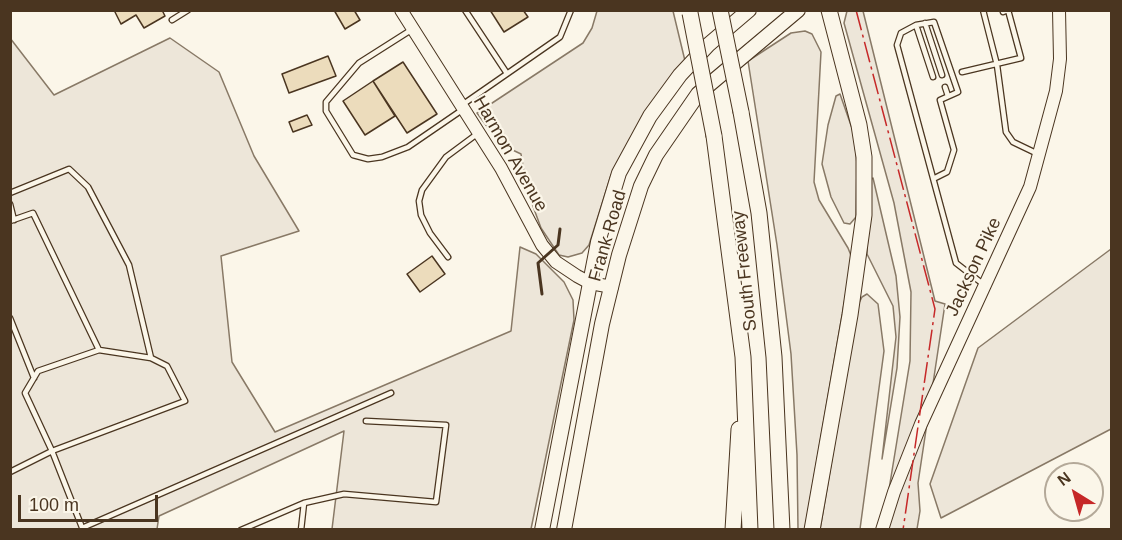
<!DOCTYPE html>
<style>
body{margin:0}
#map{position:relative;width:1122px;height:540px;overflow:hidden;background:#fbf6e9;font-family:Helvetica,sans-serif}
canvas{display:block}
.frame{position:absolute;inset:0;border:12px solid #4a3520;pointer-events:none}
.north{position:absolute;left:1044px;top:462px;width:60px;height:60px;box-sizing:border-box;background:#fbf6e9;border:2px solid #b4a999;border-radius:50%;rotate:323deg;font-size:16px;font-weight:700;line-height:24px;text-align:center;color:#4a3520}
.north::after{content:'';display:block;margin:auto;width:21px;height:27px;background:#c62828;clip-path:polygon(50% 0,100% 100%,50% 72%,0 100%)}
.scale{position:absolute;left:18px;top:495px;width:140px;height:27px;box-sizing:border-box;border:3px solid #4a3520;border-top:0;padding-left:8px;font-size:18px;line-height:21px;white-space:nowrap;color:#4a3520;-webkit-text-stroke:4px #fbf6e9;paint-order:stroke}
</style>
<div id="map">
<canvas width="1122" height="540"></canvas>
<div class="frame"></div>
<div class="north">N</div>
<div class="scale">100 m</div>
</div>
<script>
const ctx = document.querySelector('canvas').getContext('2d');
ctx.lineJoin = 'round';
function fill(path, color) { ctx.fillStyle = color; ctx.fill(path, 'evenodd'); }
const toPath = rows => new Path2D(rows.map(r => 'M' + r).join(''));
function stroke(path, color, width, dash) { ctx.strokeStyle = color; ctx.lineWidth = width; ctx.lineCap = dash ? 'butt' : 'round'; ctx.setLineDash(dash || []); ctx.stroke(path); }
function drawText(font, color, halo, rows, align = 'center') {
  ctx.font = font + ' Helvetica,sans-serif'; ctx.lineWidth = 4.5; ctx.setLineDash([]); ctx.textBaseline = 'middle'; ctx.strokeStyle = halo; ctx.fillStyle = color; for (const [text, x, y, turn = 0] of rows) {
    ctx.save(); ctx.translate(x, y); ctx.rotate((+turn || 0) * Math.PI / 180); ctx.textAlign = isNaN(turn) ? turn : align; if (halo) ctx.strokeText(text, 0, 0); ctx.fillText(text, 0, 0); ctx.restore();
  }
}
const green = toPath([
 [597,11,673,11,686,65,632,136,611,175,589,245,582,253,568,257,559,255,541,228,527,190,521,154,500,144,477,113,583,43,592,28,597,11],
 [847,11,863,11,935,301,945,304,918,483,920,511,917,529,884,529,883,526,910,361,911,292,894,203,844,23,847,11],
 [805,31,812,34,821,52,814,182,819,200,848,248,852,258,805,529,798,529,797,455,791,354,777,245,748,61,791,33,805,31],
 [10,38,54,95,170,38,219,72,254,156,299,231,221,256,232,362,275,432,511,331,520,247,536,254,564,282,573,300,574,320,531,529,332,529,344,431,159,516,157,529,11,529,10,38],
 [840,94,854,134,857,164,856,217,850,224,844,223,831,197,822,164,828,125,836,96,840,94],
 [873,178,896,276,900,317,897,368,882,459,896,337,893,306,867,254,869,181,873,178],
 [1111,249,1111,429,941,518,930,484,978,348,1111,249],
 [867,294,878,304,884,351,860,529,820,530,858,305,862,297,867,294]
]);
fill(green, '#ede6d9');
stroke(green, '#887966', 1.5);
const building = toPath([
 [114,10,162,10,165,16,144,28,136,15,121,24,114,10],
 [334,10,354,10,360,20,345,29,334,10],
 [490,10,523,10,528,17,504,32,490,10],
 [328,56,336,76,289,93,282,74,328,56],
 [403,62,437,114,407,133,373,81,403,62],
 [373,81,395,116,365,135,343,101,373,81],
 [307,115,312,125,293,132,289,122,307,115],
 [432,256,445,274,420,292,407,274,432,256]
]);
fill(building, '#ecdcbc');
stroke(building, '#4a3520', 1.5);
const service = toPath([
 [465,10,506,72],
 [983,10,997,65,1006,132,1013,142,1038,154],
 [172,20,188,10],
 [925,23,942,75],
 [916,25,933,77],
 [411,30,359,63,326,102,326,111,353,155,368,159,382,157,408,147,462,110],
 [962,72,1021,58,1008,10,1003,12],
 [945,87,948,96],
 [462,105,560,37,571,10],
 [935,178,947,172,954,150,940,100,958,92,934,22,916,25,901,33,897,45,956,263,983,284],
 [10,193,69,169,88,187,129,265,151,358],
 [10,204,14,220],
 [10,221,33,213,99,350],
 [448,257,430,233,421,215,419,201,422,190,446,157,477,134],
 [10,318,34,378],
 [10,472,52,451,185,401,167,366,151,358,99,350,38,371,25,393,52,451,83,530],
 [82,528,391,393],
 [241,530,304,503,344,494,436,502,446,425,366,421],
 [301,530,304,503]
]);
const secondary = toPath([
 [401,10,501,168,542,245,556,262,577,276,590,283,612,287],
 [882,530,894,492,921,424,1030,187,1056,91,1060,59,1059,10]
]);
const trunk = toPath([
 [542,530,598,242,619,173,650,116,680,75,708,45,749,10],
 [564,530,602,324,619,255,641,186,656,155,698,94,798,10]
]);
const motorway = toPath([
 [741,112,759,213,774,357,782,530],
 [714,136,743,357,750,530],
 [733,530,739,429],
 [812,530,850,315,864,215,864,157,859,125,829,10]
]);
stroke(service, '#4a3520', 7);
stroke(secondary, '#4a3520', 14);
stroke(trunk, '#4a3520', 16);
stroke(motorway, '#4a3520', 17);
stroke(service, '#fbf6e9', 4.5);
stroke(secondary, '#fbf6e9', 12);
stroke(trunk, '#fbf6e9', 14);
stroke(motorway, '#fbf6e9', 15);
const motorwayBridge = toPath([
 [720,10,741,112],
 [690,13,714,136]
]);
stroke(motorwayBridge, '#4a3520', 17, []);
stroke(motorwayBridge, '#fbf6e9', 15);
stroke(toPath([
 [542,294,538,263,558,245,560,229]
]), '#4a3520', 3);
stroke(toPath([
 [856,10,935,309,903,530]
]), '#c62828', 1.5, [21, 4.5, 3, 4.5]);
drawText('18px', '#4a3520', '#fbf6e9', [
 ["Harmon Avenue",510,154,60],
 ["Frank Road",608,236,-74],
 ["Jackson Pike",974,267,-65],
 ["South Freeway",745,271,-96]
]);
</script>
